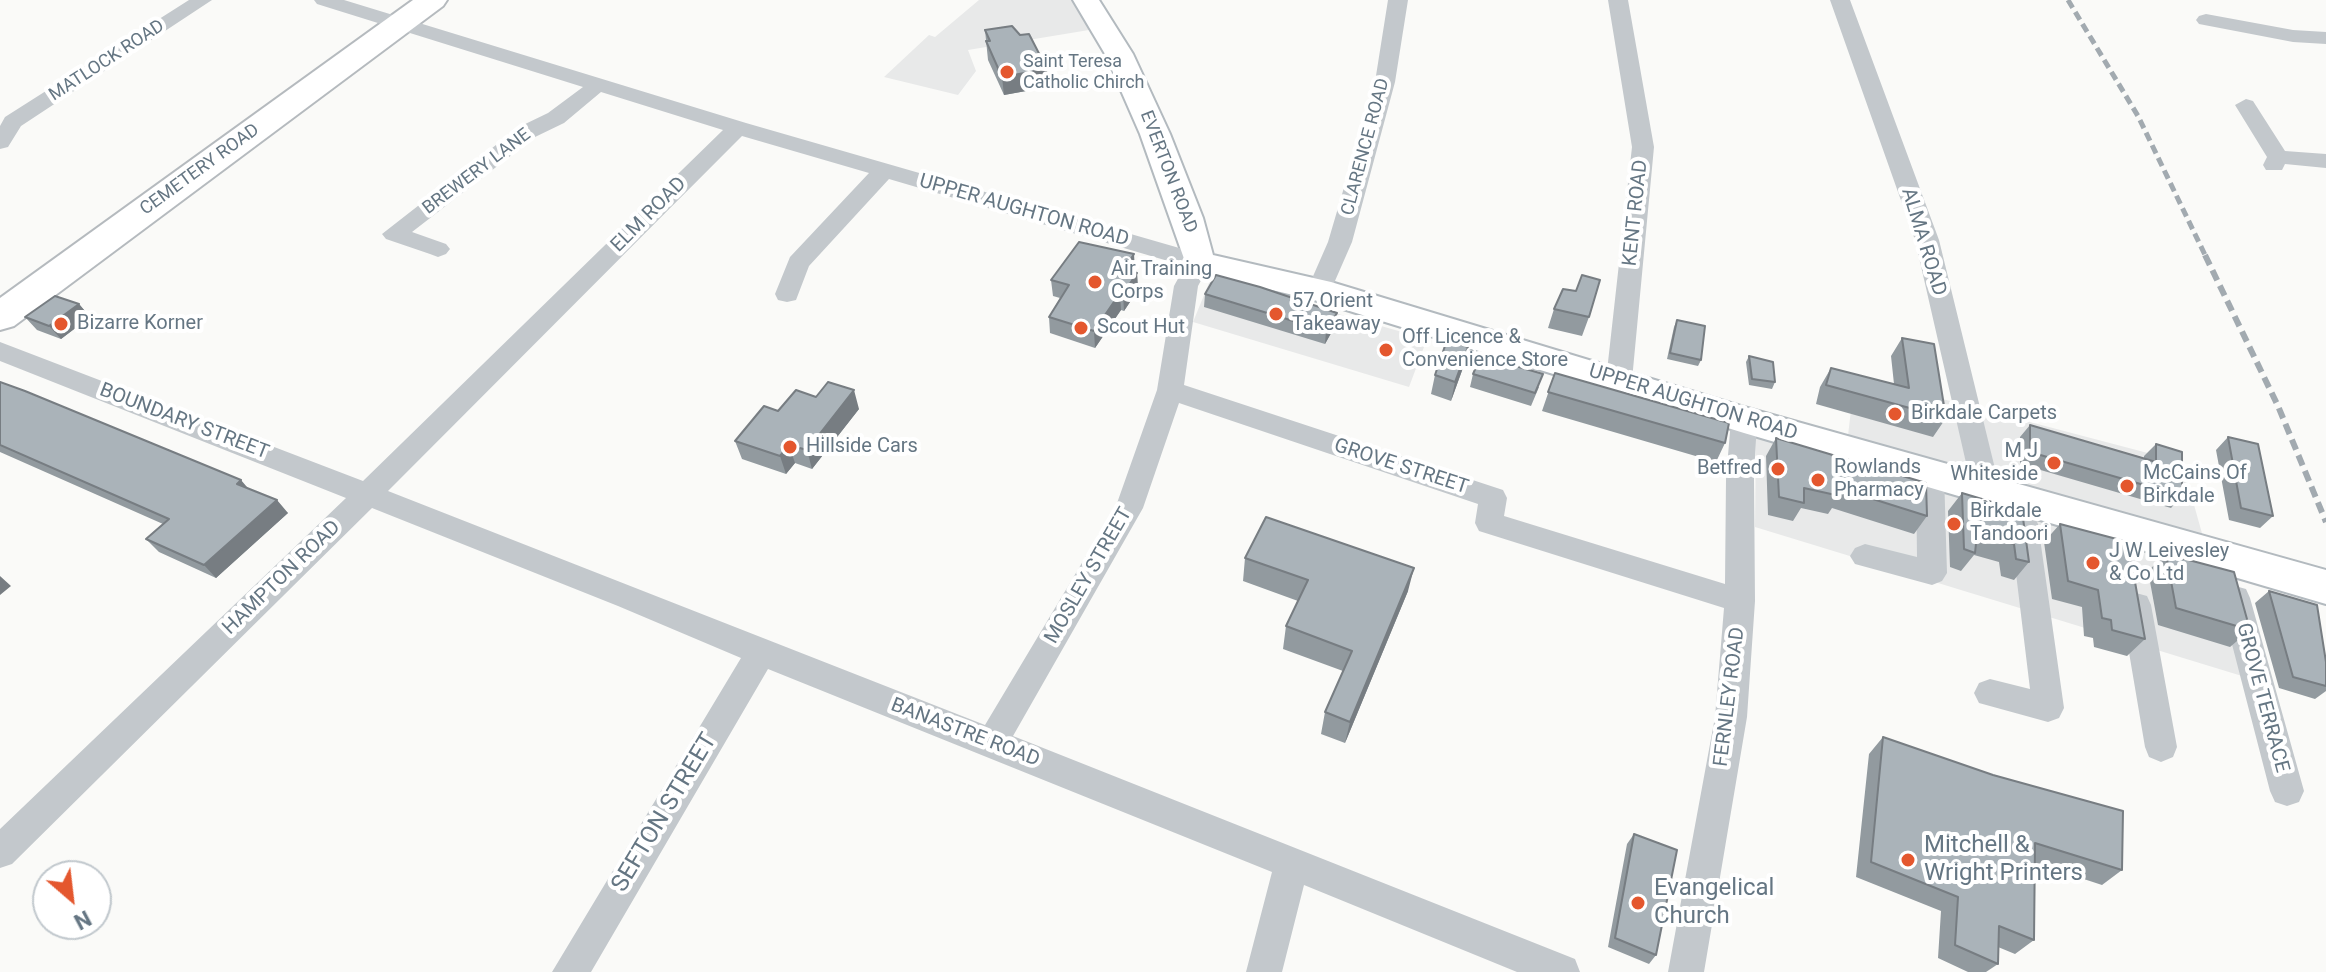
<!DOCTYPE html>
<style>
body{margin:0}
#map{position:relative;width:2326px;height:972px;overflow:hidden;background:#fafaf8;font-family:Roboto,sans-serif}
canvas{display:block}
.north{position:absolute;left:32px;top:860px;width:80px;height:80px;box-sizing:border-box;background:#fff;border:2px solid #c1c8cd;border-radius:50%;rotate:152deg;font-size:22px;font-weight:700;line-height:32px;text-align:center;color:#657683}
.north::after{content:'';display:block;margin:auto;width:28px;height:36px;background:#e4572e;clip-path:polygon(50% 0,100% 100%,50% 72%,0 100%)}
</style>
<div id="map">
<canvas width="2326" height="972"></canvas>
<div class="north">N</div>
</div>
<script>
const ctx = document.querySelector('canvas').getContext('2d');
ctx.lineJoin = 'round';
function fill(path, color) { ctx.fillStyle = color; ctx.fill(path, 'evenodd'); }
const toPath = rows => new Path2D(rows.map(r => 'M' + r).join(''));
function stroke(path, color, width, dash) { ctx.strokeStyle = color; ctx.lineWidth = width; ctx.lineCap = dash ? 'butt' : 'round'; ctx.setLineDash(dash || []); ctx.stroke(path); }
function drawText(font, color, halo, rows, align = 'center') {
  ctx.font = font + ' Roboto,sans-serif'; ctx.lineWidth = 8; ctx.setLineDash([]); ctx.textBaseline = 'middle'; ctx.strokeStyle = halo; ctx.fillStyle = color; for (const [text, x, y, turn = 0] of rows) {
    ctx.save(); ctx.translate(x, y); ctx.rotate((+turn || 0) * Math.PI / 180); ctx.textAlign = isNaN(turn) ? turn : align; if (halo) ctx.strokeText(text, 0, 0); ctx.fillText(text, 0, 0); ctx.restore();
  }
}
fill(toPath([
 [979,0,1073,0,1089,30,968,50,976,71,958,95,884,77,929,35,935,37],
 [1211,278,1427,339,1409,387,1193,322],
 [1855,376,2182,462,2242,676,1755,527,1756,438,1845,461]
]), '#e8e9e9');
const secondary = toPath([
 [1073,0,1099,0,1133,54,1170,134,1203,218,1213,255,1331,282,1744,407,2326,570,2326,604,1744,433,1314,300,1188,270,1140,134,1105,54,1073,0]
]);
const primary = toPath([
 [413,0,447,0,443,6,14,326,0,330,0,298,413,0]
]);
stroke(secondary, '#b3babf', 4);
stroke(primary, '#b5babe', 4);
fill(toPath([
 [189,0,212,0,21,126,8,147,0,149,0,126,5,117,189,0],
 [314,0,344,0,746,123,1207,256,1211,262,1198,286,1184,385,1503,490,1507,498,1504,516,1725,584,1726,479,1731,420,1735,413,1744,410,1753,413,1757,420,1754,479,1755,601,1747,717,1704,972,1668,972,1715,717,1724,608,1479,531,1475,523,1478,504,1179,403,1143,508,1013,736,1575,959,1580,972,1517,972,1304,885,1282,972,1246,972,1272,872,768,669,591,972,552,972,741,658,618,606,372,508,12,864,0,868,0,829,346,498,0,361,0,342,363,481,723,130,601,92,564,123,535,137,412,232,446,244,450,249,446,254,438,257,430,254,386,239,382,234,519,127,548,113,583,87,317,4,314,0],
 [742,136,869,173,790,257,775,294,778,300,787,302,796,300,809,266,889,179,1185,266,1174,286,1157,390,1116,506,985,725,388,491,742,136],
 [1388,0,1408,0,1395,82,1352,242,1331,290,1328,296,1319,298,1310,296,1307,290,1328,242,1375,82,1388,0],
 [1608,0,1628,0,1654,147,1632,380,1628,387,1619,389,1610,387,1606,380,1632,147,1608,0],
 [1830,0,1850,0,1939,240,2000,489,1996,497,1986,500,1976,497,1972,489,1915,240,1830,0],
 [2206,14,2293,30,2326,32,2326,44,2293,42,2199,24,2196,20,2199,16,2206,14],
 [2246,99,2253,101,2285,151,2326,154,2326,168,2285,164,2282,170,2266,170,2263,165,2267,157,2235,105,2246,99],
 [1930,462,1940,466,1944,473,1947,573,1942,581,1932,585,1855,564,1850,556,1855,548,1865,544,1917,557,1916,473,1920,466,1930,462],
 [2024,513,2034,516,2038,524,2064,708,2059,718,2048,722,1979,703,1974,693,1979,683,1990,679,2030,689,2010,524,2014,516,2024,513],
 [2235,586,2246,589,2250,598,2304,791,2299,802,2287,806,2275,802,2270,791,2220,598,2224,589,2235,586],
 [2136,593,2147,596,2151,605,2177,747,2173,757,2161,762,2149,757,2145,747,2121,605,2125,596,2136,593]
]), '#c3c8cc');
fill(secondary, '#fff');
fill(primary, '#fff');
stroke(toPath([
 [2068,0,2138,116,2206,257]
]), '#a2aab0', 5, [9, 5]);
stroke(toPath([
 [2205,255,2278,406,2326,522]
]), '#a2aab0', 6, [11, 6]);
fill(toPath([
 [985,30,1048,87,1004,95,988,60],
 [1134,254,1134,272,1137,273,1138,290,1124,311,1121,310,1095,348,1050,333,1049,317,1060,298,1053,296,1051,280],
 [1205,294,1337,313,1335,326,1325,344,1204,307],
 [79,304,90,317,61,339,37,330,25,317],
 [1554,309,1589,317,1582,336,1548,328],
 [1677,320,1701,360,1698,366,1667,359,1674,327],
 [1902,338,1946,418,1933,437,1816,404,1820,387,1831,368,1894,384,1891,356],
 [1468,347,1464,365,1451,401,1431,394,1435,375],
 [1749,356,1775,382,1772,389,1749,385,1746,362],
 [1555,373,1725,443,1716,462,1542,411],
 [1473,374,1539,387,1531,406,1470,387],
 [0,382,248,489,288,513,216,578,159,552,146,539,163,524,0,452],
 [859,409,812,469,795,463,786,474,742,459,735,441,778,411],
 [2030,425,2144,458,2144,456,2156,444,2182,496,2171,508,2020,464,2020,437],
 [2228,437,2273,516,2260,528,2229,520,2216,450],
 [1776,438,1927,516,1914,534,1832,508,1828,514,1801,508,1793,521,1768,515,1766,456],
 [1962,493,2022,511,2029,562,2014,580,2001,576,1999,562,1974,555,1961,571,1950,567,1948,511],
 [2060,524,2145,639,2127,656,2094,647,2093,638,2084,636,2082,607,2052,599,2044,542],
 [2166,554,2250,630,2230,647,2158,625,2148,571],
 [1245,558,1408,591,1345,743,1321,734,1325,712,1343,671,1283,649,1286,626,1298,601,1243,581],
 [2269,591,2326,662,2326,691,2315,699,2279,688,2255,603],
 [1883,737,2122,870,2102,885,2035,863,2034,940,2015,954,1998,947,1998,964,1986,972,1968,972,1938,958,1941,911,1856,877,1869,754],
 [1634,834,1656,955,1649,964,1608,947,1627,844]
]), '#929a9f');
fill(toPath([
 [1047,69,1048,87,1004,95,1002,77],
 [1134,254,1135,271,1124,286,1124,269],
 [1137,273,1138,290,1124,311,1123,294],
 [1120,293,1121,310,1095,348,1094,331],
 [79,304,90,317,61,339,49,326],
 [1337,313,1335,326,1325,344,1326,331],
 [1468,347,1464,365,1451,401,1455,382],
 [854,390,859,409,812,469,807,450],
 [789,445,795,463,786,474,780,456],
 [241,480,252,493,237,484],
 [277,500,288,513,216,578,204,565],
 [1414,568,1408,591,1345,743,1350,722],
 [0,576,11,586,0,595]
]), '#777d82');
const building = toPath([
 [1012,26,1020,35,1029,34,1047,69,1002,77,986,41,990,41,985,30,1012,26],
 [1079,242,1134,254,1124,269,1137,273,1123,294,1120,293,1094,331,1049,317,1069,285,1051,280,1079,242],
 [1216,275,1260,287,1337,313,1326,331,1205,294,1216,275],
 [1582,275,1600,280,1589,317,1554,309,1563,289,1576,291,1582,275],
 [55,296,79,304,49,326,25,317,55,296],
 [1677,320,1705,326,1701,360,1670,353,1677,320],
 [1902,338,1934,344,1946,418,1826,385,1831,368,1909,388,1902,338],
 [1447,340,1468,347,1455,382,1435,375,1447,340],
 [1481,356,1543,374,1535,393,1473,374,1481,356],
 [1749,356,1773,362,1775,382,1752,379,1749,356],
 [1555,373,1729,423,1725,443,1548,392,1555,373],
 [0,382,25,391,241,480,237,484,277,500,204,565,146,539,169,519,0,445,0,382],
 [828,382,854,390,807,450,789,445,780,456,735,441,764,406,778,411,796,390,816,397,828,382],
 [2030,425,2156,462,2156,444,2182,452,2182,496,2030,452,2030,425],
 [2228,437,2258,444,2273,516,2241,508,2228,437],
 [1776,438,1926,483,1927,516,1841,489,1840,496,1804,488,1804,503,1779,497,1776,438],
 [1962,493,2022,511,2029,562,2016,559,2014,544,1977,534,1975,553,1964,549,1962,493],
 [1266,517,1414,568,1350,722,1325,712,1352,651,1286,626,1308,580,1245,558,1266,517],
 [2060,524,2128,542,2145,639,2112,630,2111,620,2102,618,2098,590,2068,581,2060,524],
 [2166,554,2234,572,2250,630,2176,608,2166,554],
 [2269,591,2317,605,2326,662,2326,686,2293,677,2269,591],
 [1883,737,1993,775,2123,811,2122,870,2035,843,2034,940,1999,926,1998,964,1955,945,1958,897,1871,862,1883,737],
 [1634,834,1677,850,1656,955,1615,938,1634,834]
]);
fill(building, '#aab3b9');
stroke(building, '#777d82', 2);
for (const [x, y, r, color] of [
 [1007,72,8,"#e4572e"],
 [1095,282,8,"#e4572e"],
 [1276,314,8,"#e4572e"],
 [61,324,8,"#e4572e"],
 [1081,328,8,"#e4572e"],
 [1386,350,8,"#e4572e"],
 [1895,414,8,"#e4572e"],
 [790,447,8,"#e4572e"],
 [2054,463,8,"#e4572e"],
 [1778,469,8,"#e4572e"],
 [1818,480,8,"#e4572e"],
 [2127,486,8,"#e4572e"],
 [1954,524,8,"#e4572e"],
 [2093,563,8,"#e4572e"],
 [1908,860,8,"#e4572e"],
 [1638,903,8,"#e4572e"]
]) { const dot = new Path2D(); dot.arc(x, y, r, 0, 2 * Math.PI); ctx.fillStyle = color; ctx.fill(dot); stroke(dot, '#fff', 3); }
drawText('18px', '#657683', '#fff', [
 ["MATLOCK ROAD",107,61,-33],
 ["CLARENCE ROAD",1366,147,-75],
 ["CEMETERY ROAD",200,170,-36],
 ["BREWERY LANE",477,172,-37],
 ["EVERTON ROAD",1168,172,69]
]);
drawText('18px', '#657683', '#fff', [
 ["Saint Teresa",1023,62],
 ["Catholic Chirch",1023,83]
], 'left');
drawText('20px', '#657683', '#fff', [
 ["UPPER AUGHTON ROAD",1024,211,16],
 ["KENT ROAD",1636,213,-84],
 ["ELM ROAD",649,215,-45],
 ["ALMA ROAD",1923,242,73],
 ["UPPER AUGHTON ROAD",1693,403,17],
 ["BOUNDARY STREET",184,422,21],
 ["GROVE STREET",1401,467,18],
 ["MOSLEY STREET",1089,576,-60],
 ["HAMPTON ROAD",282,578,-44],
 ["FERNLEY ROAD",1730,697,-83],
 ["GROVE TERRACE",2262,698,75],
 ["BANASTRE ROAD",965,733,21]
]);
drawText('20px', '#657683', '#fff', [
 ["Air Training",1111,270],
 ["Corps",1111,293],
 ["57 Orient",1292,302],
 ["Takeaway",1292,325],
 ["Bizarre Korner",77,324],
 ["Scout Hut",1097,328],
 ["Off Licence &",1402,338],
 ["Convenience Store",1402,361],
 ["Birkdale Carpets",1911,414],
 ["Hillside Cars",806,447],
 ["M J",2038,452,"right"],
 ["Whiteside",2038,475,"right"],
 ["Rowlands",1834,468],
 ["Pharmacy",1834,491],
 ["Betfred",1762,469,"right"],
 ["McCains Of",2143,474],
 ["Birkdale",2143,497],
 ["Birkdale",1970,512],
 ["Tandoori",1970,535],
 ["J W Leivesley",2109,552],
 ["& Co Ltd",2109,575]
], 'left');
drawText('24px', '#657683', '#fff', [
 ["SEFTON STREET",665,813,-59]
]);
drawText('24px', '#657683', '#fff', [
 ["Mitchell &",1924,846],
 ["Wright Printers",1924,874],
 ["Evangelical",1654,889],
 ["Church",1654,917]
], 'left');
</script>
